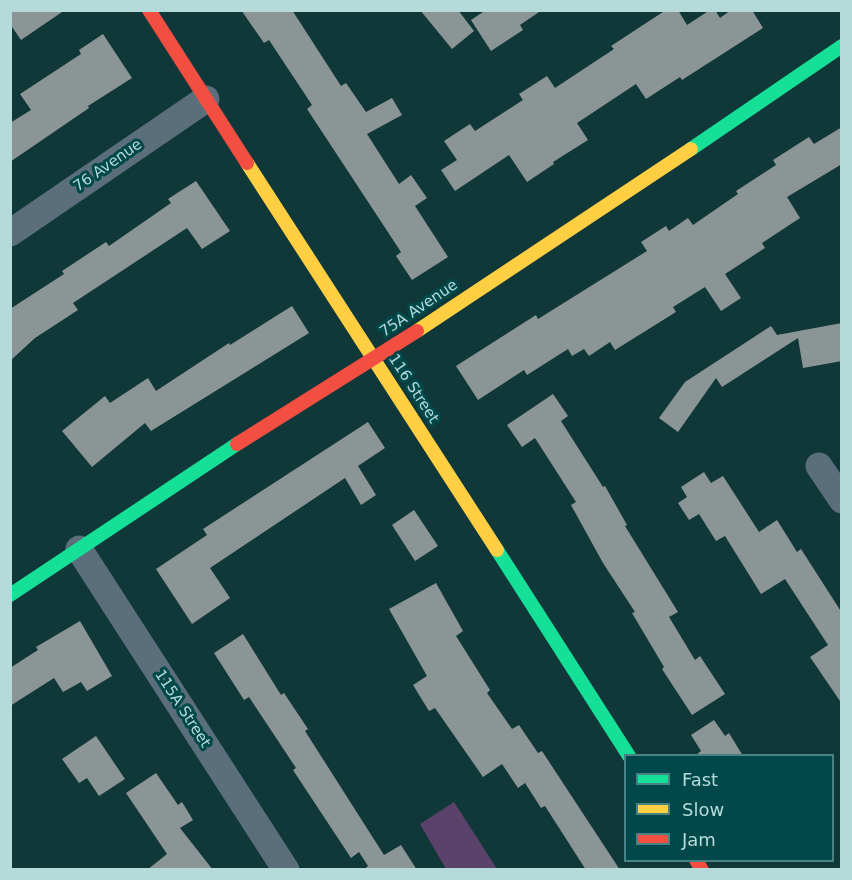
<!DOCTYPE html>
<style>
body{margin:0}
#map{position:relative;width:852px;height:880px;overflow:hidden;background:#113839;font-family:"DejaVu Sans",sans-serif}
canvas{display:block}
.frame{position:absolute;inset:0;border:12px solid #b5dada;pointer-events:none}
.legend{position:absolute;left:624px;top:754px;width:210px;height:108px;box-sizing:border-box;background:#00484a;border:2px solid #488284;margin:0;padding:8px 10px;list-style:none;font-size:18px;color:#b5dada}
.legend li{display:flex;align-items:center;gap:12px;height:30px}
.legend b{width:30px;border:2px solid #488284}
</style>
<div id="map">
<canvas width="852" height="880"></canvas>
<div class="frame"></div>
<ul class="legend">
<li><b style="height:8px;background:#16e098"></b>Fast</li>
<li><b style="height:8px;background:#ffcf43"></b>Slow</li>
<li><b style="height:8px;background:#f24e42"></b>Jam</li>
</ul>
</div>
<script>
const ctx = document.querySelector('canvas').getContext('2d');
ctx.lineJoin = 'round';
function fill(path, color) { ctx.fillStyle = color; ctx.fill(path, 'evenodd'); }
const toPath = rows => new Path2D(rows.map(r => 'M' + r).join(''));
function stroke(path, color, width, dash) { ctx.strokeStyle = color; ctx.lineWidth = width; ctx.lineCap = dash ? 'butt' : 'round'; ctx.setLineDash(dash || []); ctx.stroke(path); }
function drawText(font, color, halo, rows, align = 'center') {
  ctx.font = font + ' "DejaVu Sans",sans-serif'; ctx.lineWidth = 6; ctx.setLineDash([]); ctx.textBaseline = 'middle'; ctx.strokeStyle = halo; ctx.fillStyle = color; for (const [text, x, y, turn = 0] of rows) {
    ctx.save(); ctx.translate(x, y); ctx.rotate((+turn || 0) * Math.PI / 180); ctx.textAlign = isNaN(turn) ? turn : align; if (halo) ctx.strokeText(text, 0, 0); ctx.fillText(text, 0, 0); ctx.restore();
  }
}
fill(toPath([
 [454,802,497,869,446,869,420,824]
]), '#5b426a');
fill(toPath([
 [10,10,65,10,21,40,10,24],
 [241,10,292,10,341,86,346,83,366,112,392,98,402,115,367,134,399,184,411,175,427,198,415,206,448,257,412,280,396,256,401,252,307,109,312,105,269,40,264,43],
 [420,10,458,10,474,31,452,49],
 [486,10,542,10,520,25,523,30,491,51,471,20],
 [666,10,678,10,687,25,710,10,715,10,720,18,731,10,752,10,763,28,682,80,680,77,646,99,636,84,577,123,588,140,553,162,554,164,527,182,509,155,455,191,441,170,457,160,444,141,470,124,475,131,523,100,519,94,547,76,555,88,614,49,611,46],
 [103,34,132,78,88,106,89,108,10,162,10,123,31,110,20,94,81,54,79,50],
 [842,127,842,164,787,197,800,218,762,243,765,248,725,274,741,298,721,311,705,287,673,307,676,312,615,350,610,342,589,356,584,349,572,356,568,349,527,375,524,370,478,400,456,366,536,315,538,319,647,251,641,242,666,226,669,231,688,218,693,225,738,194,736,191,776,165,773,160,809,137,814,144],
 [196,181,230,231,202,249,187,228,73,303,78,310,35,338,10,361,10,309,64,274,62,271,106,242,109,246,171,203,168,199],
 [292,306,309,333,151,431,145,423,92,467,62,431,105,396,110,403,148,378,156,391,229,343,230,345],
 [842,323,842,361,803,368,798,338,722,387,716,378,678,432,659,418,685,382,771,326,777,335],
 [553,394,568,416,561,421,603,487,605,486,627,525,625,526,678,612,669,617,695,660,700,656,725,694,692,715,662,669,664,667,632,613,635,612,603,563,571,505,576,502,535,438,522,447,507,425],
 [368,422,385,448,358,466,376,495,361,505,345,478,210,568,230,598,192,624,156,569,207,535,203,529],
 [704,472,711,483,723,476,759,532,777,520,797,552,801,549,842,613,842,704,810,657,828,645,785,579,761,594,725,536,716,541,699,514,689,520,678,503,687,497,681,487],
 [414,510,438,546,415,561,392,525],
 [436,583,463,631,456,636,490,690,487,693,512,729,519,725,538,753,542,751,620,870,586,870,545,806,541,808,525,783,518,788,502,764,483,777,435,708,429,711,413,685,427,676,389,609],
 [80,621,112,676,87,691,81,682,63,692,54,678,10,706,10,668,38,650,36,647],
 [243,634,281,695,284,693,308,729,305,731,384,855,401,845,417,870,363,870,368,866,359,852,351,858,293,770,296,768,249,697,244,700,214,653],
 [714,720,725,736,729,733,743,756,695,756,701,751,691,735],
 [96,736,125,779,99,796,87,778,79,783,62,759],
 [156,773,178,805,182,802,193,820,180,828,213,870,147,870,167,854,126,793]
]), '#8c9595');
stroke(toPath([
 [10,233,206,99],
 [819,466,842,500],
 [79,549,286,870]
]), '#5a6e7b', 27);
stroke(toPath([
 [691,149,842,46],
 [497,550,629,756],
 [10,595,237,444]
]), '#16e098', 14);
stroke(toPath([
 [247,163,497,550],
 [417,331,691,149]
]), '#ffcf43', 14);
stroke(toPath([
 [149,10,247,163],
 [237,444,417,331],
 [696,860,702,870]
]), '#f24e42', 14);
drawText('15px', '#b5dada', '#00484a', [
 ["76 Avenue",108,166,-35],
 ["75A Avenue",419,309,-34],
 ["116 Street",413,389,57],
 ["115A Street",182,709,57]
]);
</script>
